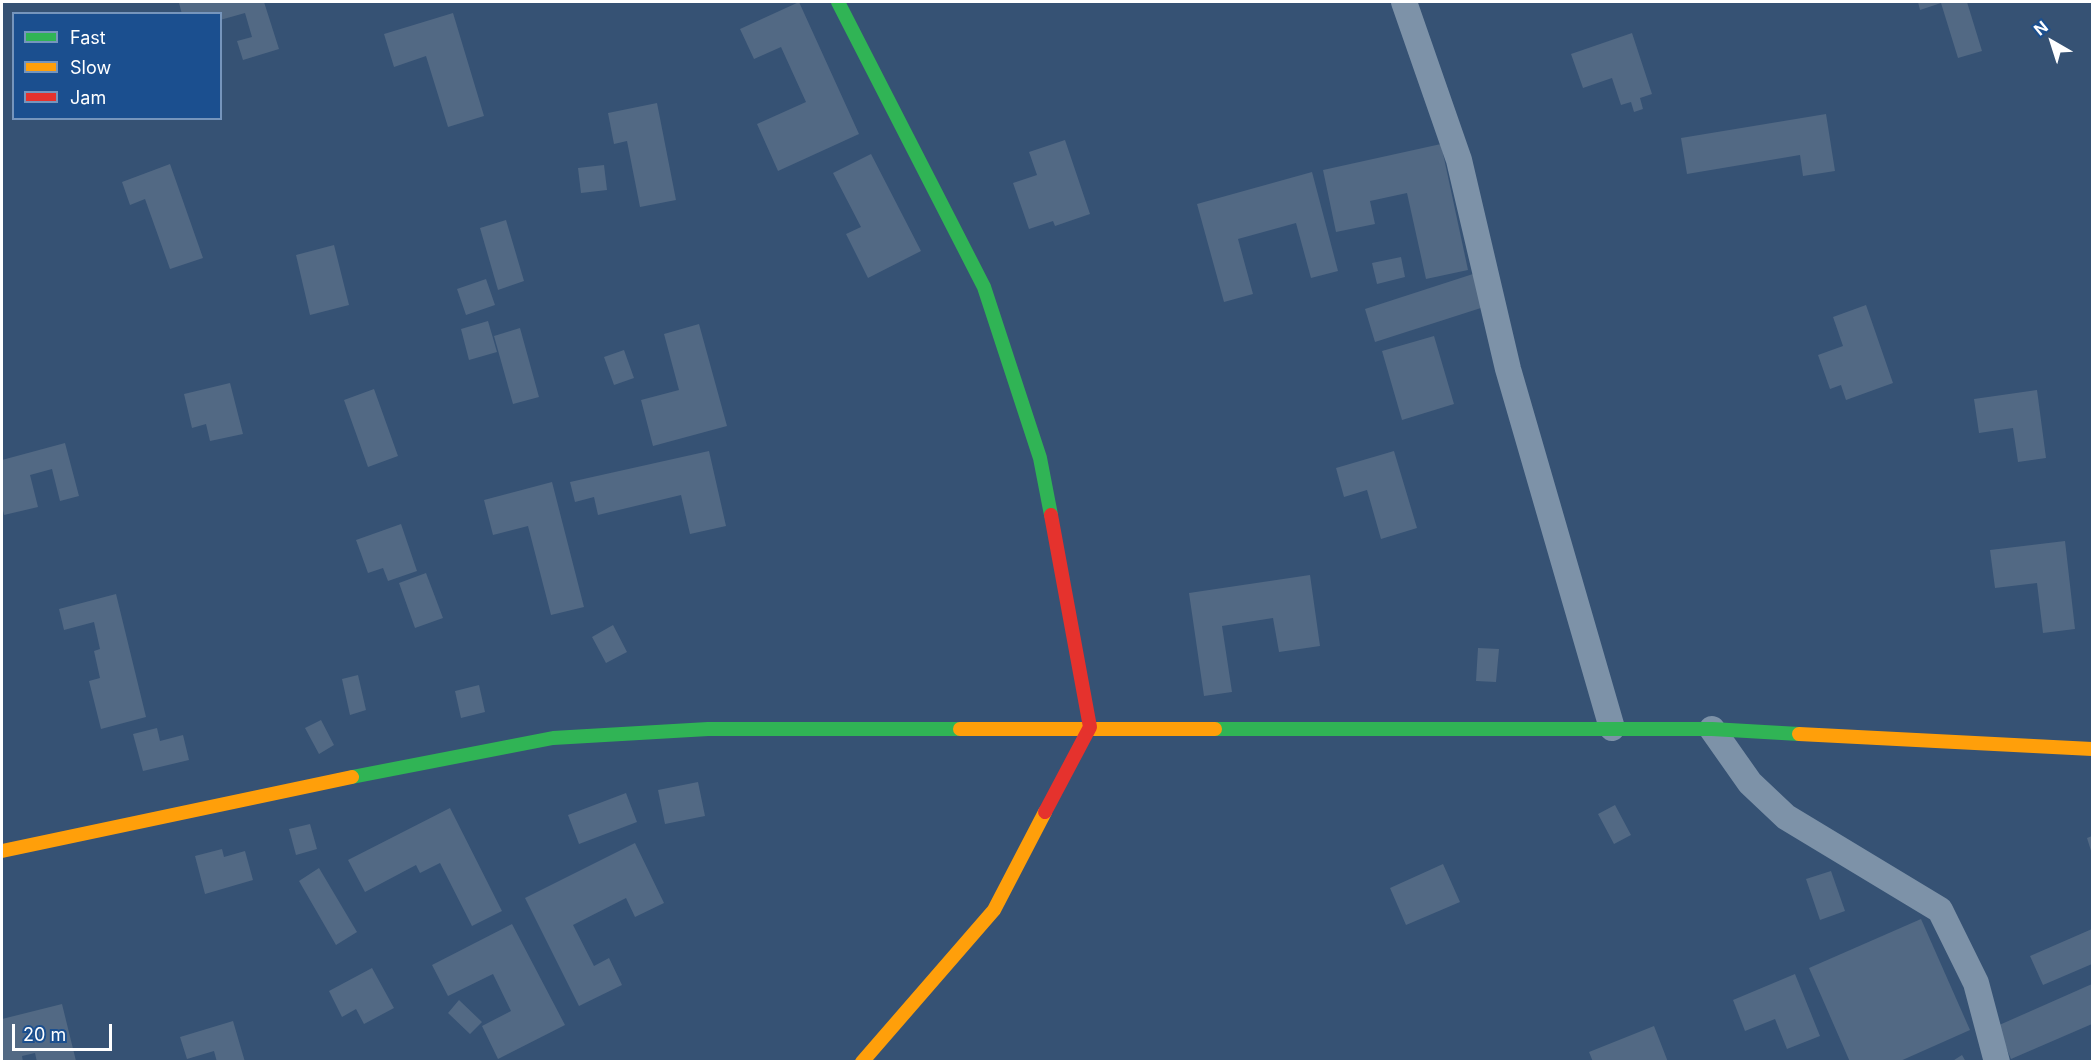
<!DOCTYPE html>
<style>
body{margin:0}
#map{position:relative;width:2094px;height:1063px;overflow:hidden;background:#365274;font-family:Inter,sans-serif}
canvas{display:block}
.frame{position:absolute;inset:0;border:3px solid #fff;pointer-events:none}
.legend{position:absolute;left:12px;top:12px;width:210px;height:108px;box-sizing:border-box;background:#1b4f8f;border:2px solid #7695bc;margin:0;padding:8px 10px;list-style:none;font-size:18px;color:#fff}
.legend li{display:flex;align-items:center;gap:12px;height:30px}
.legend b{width:30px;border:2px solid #7695bc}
.north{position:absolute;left:2022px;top:12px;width:60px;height:60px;-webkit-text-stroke:4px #1b4f8f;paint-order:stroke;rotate:321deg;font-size:16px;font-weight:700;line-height:24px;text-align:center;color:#fff}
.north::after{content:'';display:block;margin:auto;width:21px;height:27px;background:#fff;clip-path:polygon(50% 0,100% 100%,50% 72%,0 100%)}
.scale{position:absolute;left:12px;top:1024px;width:100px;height:27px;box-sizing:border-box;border:3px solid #fff;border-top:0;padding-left:8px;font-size:18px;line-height:21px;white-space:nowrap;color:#fff;-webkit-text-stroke:4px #1b4f8f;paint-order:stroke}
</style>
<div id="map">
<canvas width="2094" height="1063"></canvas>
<div class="frame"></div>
<ul class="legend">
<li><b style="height:8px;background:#30b455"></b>Fast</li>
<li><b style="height:8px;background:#ff9f0a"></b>Slow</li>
<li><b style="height:8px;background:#e5322d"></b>Jam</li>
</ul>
<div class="north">N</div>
<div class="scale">20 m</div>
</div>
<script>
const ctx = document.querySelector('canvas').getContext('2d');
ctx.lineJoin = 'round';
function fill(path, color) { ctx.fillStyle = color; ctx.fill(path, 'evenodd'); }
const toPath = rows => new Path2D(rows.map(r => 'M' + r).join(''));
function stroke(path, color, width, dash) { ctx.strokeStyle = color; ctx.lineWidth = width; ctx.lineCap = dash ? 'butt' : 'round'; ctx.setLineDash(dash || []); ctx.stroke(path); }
fill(toPath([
 [185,2,264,2,279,49,243,60,237,41,252,37,245,13,220,20,220,14,182,14,179,3],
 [799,2,859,134,778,171,757,124,806,102,781,47,754,59,740,29],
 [1918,2,1967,2,1982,51,1958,58,1941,3,1920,10],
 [453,13,484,116,448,127,426,56,394,67,384,34],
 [1632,33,1652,94,1640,98,1643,109,1634,112,1631,102,1621,105,1612,78,1583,88,1571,54],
 [657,103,676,200,640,207,627,141,614,144,608,113],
 [1826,114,1835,171,1803,176,1800,155,1687,174,1681,138],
 [1065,140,1090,214,1055,226,1053,221,1029,229,1013,183,1037,175,1029,152],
 [1441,144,1468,270,1426,279,1407,193,1370,201,1375,224,1336,232,1323,170],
 [871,154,921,251,868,278,846,234,861,227,833,173],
 [170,164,203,258,170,269,145,199,130,205,122,182],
 [604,165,607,190,581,193,578,168],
 [1312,172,1338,271,1311,278,1296,223,1238,239,1253,294,1224,302,1197,204],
 [506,220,524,281,498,290,480,228],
 [334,245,349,305,310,315,296,255],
 [1401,257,1405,277,1377,284,1372,263],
 [1473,274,1484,307,1375,342,1365,309],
 [486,279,495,305,466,315,457,289],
 [1866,305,1893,383,1846,400,1841,385,1830,389,1818,355,1843,346,1833,317],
 [488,321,497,352,469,360,461,329],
 [699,324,727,426,653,446,641,400,679,390,664,334],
 [520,328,539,397,513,404,494,336],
 [1434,336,1454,404,1402,420,1382,351],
 [624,350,634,378,614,385,604,357],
 [230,383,243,434,210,441,206,424,192,428,184,394],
 [374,389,398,456,368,467,344,400],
 [2037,390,2046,458,2018,462,2013,428,1979,433,1974,399],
 [65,443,79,496,60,501,52,469,30,475,38,507,4,515,2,506,2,460],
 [709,451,726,526,690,534,681,495,598,515,594,497,575,502,570,482],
 [1394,451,1417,528,1381,539,1367,490,1344,497,1336,468],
 [552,482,584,607,551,615,528,526,493,535,484,500],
 [401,524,417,571,388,581,383,568,368,573,356,540],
 [2065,541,2075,629,2043,633,2037,583,1995,588,1990,550],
 [426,573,443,618,415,628,399,583],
 [1310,575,1320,646,1279,652,1273,618,1222,626,1232,692,1204,696,1189,593],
 [116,594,146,717,101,729,89,681,100,678,94,651,100,649,94,622,64,630,59,609],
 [613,625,627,652,606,663,592,637],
 [1478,648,1499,649,1496,682,1476,681],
 [358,675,366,710,350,715,342,679],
 [479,685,485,712,461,718,455,691],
 [321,720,334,745,319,754,305,728],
 [157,728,160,741,183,735,189,760,143,771,133,734],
 [698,782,705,816,665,824,658,790],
 [626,793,637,822,579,844,568,815],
 [1615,805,1631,835,1614,844,1598,814],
 [450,808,502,911,472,926,440,863,420,873,416,865,365,892,348,860],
 [310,824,317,849,296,855,289,829],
 [2092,836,2092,854,2087,838],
 [635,843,664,903,635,917,626,898,573,925,594,966,609,958,622,985,579,1006,525,898],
 [222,849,224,857,245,851,253,880,205,894,195,856],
 [1443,864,1460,902,1406,925,1390,888],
 [319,868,357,932,336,945,299,881],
 [1831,871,1845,911,1820,920,1806,879],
 [1921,919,1970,1030,1898,1062,1850,1062,1809,968],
 [512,924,565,1025,498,1059,482,1026,511,1011,493,974,448,996,432,965],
 [2092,929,2092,964,2043,985,2030,956],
 [372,968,394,1008,364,1024,356,1009,342,1017,329,991],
 [1795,974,1820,1036,1787,1049,1775,1019,1745,1031,1733,1000],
 [2092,984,2092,1024,2011,1059,1997,1026],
 [459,1000,482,1022,470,1034,448,1013],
 [62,1004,76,1061,37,1062,35,1053,22,1056,23,1062,2,1062,2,1019],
 [233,1021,245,1062,217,1062,214,1051,187,1059,180,1037],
 [1654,1026,1668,1062,1593,1062,1589,1052],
 [1962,1055,1966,1062,1951,1062]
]), '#526984');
stroke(toPath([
 [1404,2,1459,160,1508,369,1612,728],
 [1712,729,1750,783,1786,817,1940,910,1976,983,1997,1062]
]), '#7d92a8', 26);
stroke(toPath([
 [838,2,984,287,1040,458,1051,515],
 [1215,729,1712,729,1799,734],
 [352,777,553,738,708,729,960,729]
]), '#30b455', 14);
stroke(toPath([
 [960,729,1215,729],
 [1799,734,2092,749],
 [2,851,352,777],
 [862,1062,994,910,1045,812]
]), '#ff9f0a', 14);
stroke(toPath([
 [1045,812,1090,727,1051,515]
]), '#e5322d', 14);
</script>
